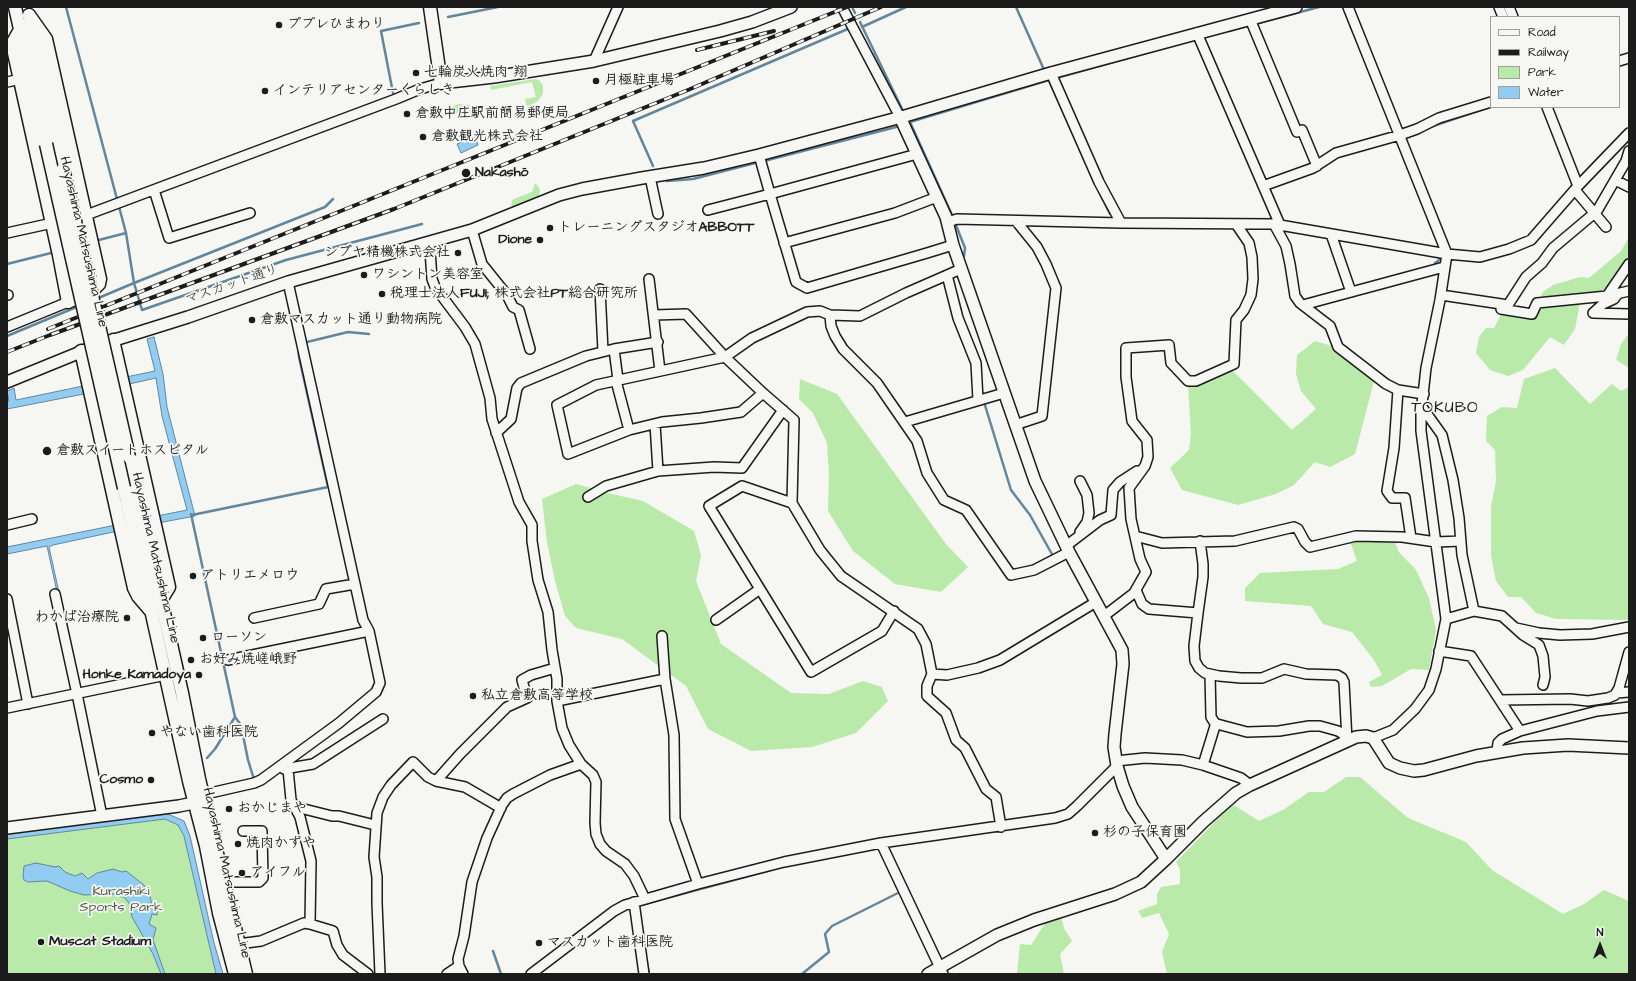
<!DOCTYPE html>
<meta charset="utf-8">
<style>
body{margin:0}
#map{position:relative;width:1636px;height:981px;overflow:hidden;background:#f6f6f2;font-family:"Architects Daughter",sans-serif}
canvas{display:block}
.frame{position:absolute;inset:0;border:8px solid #1c1c1c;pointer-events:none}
.legend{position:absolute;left:1490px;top:16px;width:130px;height:92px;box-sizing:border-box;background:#f6f6f2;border:1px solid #9f9f9c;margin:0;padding:5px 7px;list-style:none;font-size:12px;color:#1c1c1c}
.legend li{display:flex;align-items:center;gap:8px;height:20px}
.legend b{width:20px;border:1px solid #9f9f9c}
.north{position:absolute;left:1580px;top:925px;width:40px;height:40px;-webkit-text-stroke:3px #f6f6f2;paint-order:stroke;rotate:0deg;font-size:11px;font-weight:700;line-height:16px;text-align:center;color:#1c1c1c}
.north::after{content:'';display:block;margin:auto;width:14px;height:18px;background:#1c1c1c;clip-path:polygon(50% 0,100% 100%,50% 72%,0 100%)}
</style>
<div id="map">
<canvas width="1636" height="981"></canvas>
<div class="frame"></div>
<ul class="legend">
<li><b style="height:5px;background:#f6f6f2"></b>Road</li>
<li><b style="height:5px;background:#1c1c1c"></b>Railway</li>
<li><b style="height:11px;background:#b9eaa9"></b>Park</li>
<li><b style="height:11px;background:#92ccf1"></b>Water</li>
</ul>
<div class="north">N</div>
</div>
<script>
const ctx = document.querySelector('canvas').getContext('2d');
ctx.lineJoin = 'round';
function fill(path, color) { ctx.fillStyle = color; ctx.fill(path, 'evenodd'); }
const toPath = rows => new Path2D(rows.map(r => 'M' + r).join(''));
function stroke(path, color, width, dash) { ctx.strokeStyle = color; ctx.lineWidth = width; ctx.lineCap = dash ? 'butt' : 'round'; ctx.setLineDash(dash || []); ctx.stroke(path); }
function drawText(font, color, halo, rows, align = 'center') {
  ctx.font = font + ' "Architects Daughter","Klee One",sans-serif'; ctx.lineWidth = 3.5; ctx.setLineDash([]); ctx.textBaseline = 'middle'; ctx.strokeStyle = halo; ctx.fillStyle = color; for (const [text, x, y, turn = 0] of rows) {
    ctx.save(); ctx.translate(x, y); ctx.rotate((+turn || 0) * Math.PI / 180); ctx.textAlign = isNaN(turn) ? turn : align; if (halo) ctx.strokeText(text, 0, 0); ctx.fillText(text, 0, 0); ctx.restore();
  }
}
fill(toPath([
 [536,79,540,81,543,86,543,94,538,101,527,107,525,99,536,97,532,82,491,90,490,86],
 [459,104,479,106,479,115,472,116,454,113,453,106],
 [535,183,538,186,540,190,539,196,537,198,517,206,511,206,512,200,514,199,532,192],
 [1629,237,1629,256,1608,286,1598,293,1546,298,1541,296,1543,292,1553,285,1580,277,1589,278,1621,251],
 [1580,303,1575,329,1564,345,1550,337,1523,370,1508,376,1490,370,1476,353,1479,337,1486,328,1494,328,1502,313,1533,319,1541,305],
 [1629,333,1629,368,1616,360,1621,344],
 [1315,341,1335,347,1374,381,1355,454,1330,467,1315,462,1294,485,1276,494,1238,505,1182,490,1170,468,1189,450,1191,434,1188,386,1231,369,1292,430,1316,409,1301,391,1296,374,1297,355],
 [1555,368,1590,404,1612,384,1621,391,1629,387,1629,620,1556,619,1536,613,1521,597,1508,597,1496,581,1491,555,1491,507,1496,481,1495,450,1486,441,1487,416,1502,407,1517,408,1524,379],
 [800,379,837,394,946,544,968,567,941,592,895,584,853,551,828,511,829,473,827,443,813,413,799,399],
 [576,484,612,494,643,501,694,531,701,555,696,581,721,644,791,693,829,694,863,681,882,687,888,701,856,733,812,747,751,751,708,729,686,686,622,639,576,628,565,616,555,581,547,542,542,499],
 [1356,540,1394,540,1399,552,1416,570,1429,598,1436,630,1429,670,1411,669,1382,686,1371,687,1369,682,1382,675,1374,660,1352,632,1323,624,1311,606,1245,601,1245,588,1260,573,1338,569,1357,561,1350,541],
 [1346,777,1360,777,1408,818,1466,842,1492,870,1563,914,1584,904,1604,890,1629,901,1629,974,1167,974,1162,952,1169,934,1159,913,1142,918,1138,911,1157,904,1157,894,1161,887,1180,884,1180,869,1176,862,1232,804,1259,821,1283,810,1309,792,1324,792],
 [165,819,179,825,184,836,216,974,7,974,7,839],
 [1061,916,1064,928,1072,941,1060,954,1064,974,1017,974,1020,944,1031,945,1046,922]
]), '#b9eaa9');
const water = toPath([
 [475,137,478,145,461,153,457,144,475,137],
 [154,337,163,374,167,407,195,516,158,523,157,516,187,510,162,416,156,378,89,393,7,409,7,401,9,401,7,391,14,388,16,400,155,371,147,339,154,337],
 [116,525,118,531,53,545,49,547,80,688,78,688,47,546,7,554,7,547,116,525],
 [168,814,184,821,190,836,214,943,223,974,216,974,184,836,178,825,165,819,7,839,7,833,168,814],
 [36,863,55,867,59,866,65,872,75,876,82,873,88,879,97,873,113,869,122,872,126,871,144,885,150,896,152,905,157,911,157,915,152,914,149,924,156,928,153,940,165,974,161,974,153,954,132,917,129,903,125,898,116,894,84,895,70,891,47,881,28,882,24,880,23,877,24,866,36,863]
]);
fill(water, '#92ccf1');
stroke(water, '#63869c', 1);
stroke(toPath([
 [66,7,126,233,134,283,96,299],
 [852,7,855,13],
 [1016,7,1045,72],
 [1343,7,1353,32],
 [1504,7,1508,17],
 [448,17,498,7],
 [860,22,904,113],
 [862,27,906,7],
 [1229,31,1319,7],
 [1048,78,1088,167],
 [393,93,381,31,419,23],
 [1433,126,1487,108],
 [764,161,900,126],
 [653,166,633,121,850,28],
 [666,180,667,181,693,179,759,162],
 [1099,192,1110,214],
 [333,199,325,207,134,283,142,310,286,260,422,224],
 [95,241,126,233],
 [964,256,965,248,952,215,910,122,1049,80,1164,48],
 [1435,263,1438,261,1441,257],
 [7,264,55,252],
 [968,332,978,357],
 [7,336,79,306],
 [303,343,348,332,369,334],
 [984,402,1011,490,1030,515,1053,556],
 [191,514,235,717,215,749,207,758],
 [192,515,328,487,299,357,298,345],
 [235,717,241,725,248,760,253,776],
 [637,906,771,870],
 [493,951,501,974],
 [647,963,649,974],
 [802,974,829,952,825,934,832,926,898,893]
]), '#63869c', 2.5);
const minor = toPath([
 [842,7,900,117],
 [1348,7,1447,254,1440,300,1426,368,1421,413,1421,431,1446,619,1436,669,1429,690,1415,709,1393,730,1373,738],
 [1499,7,1503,17],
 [1509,7,1513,17],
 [1250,19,1297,132,1302,130,1317,166],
 [1197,33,1280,225],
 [594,61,618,7],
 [1619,61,1629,58],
 [1051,73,1099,182,1121,223],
 [7,82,21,79],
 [1547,107,1578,186],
 [917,154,770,194,796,282,807,288,927,253,953,245],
 [650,177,658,214],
 [1615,180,1629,187],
 [1263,186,1313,168,1336,153,1400,135,1417,129,1439,118,1491,102],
 [154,190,169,238,250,213],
 [1575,190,1606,227],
 [708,210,770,194,759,155],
 [81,217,396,99,420,89,441,83],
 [948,222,957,219,1121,223,1274,224,1447,254,1480,257,1509,249,1531,240,1578,186,1629,133],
 [1274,224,1286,246,1290,264,1295,296,1300,303,1330,326,1338,347,1386,384,1398,390,1424,394],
 [472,230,482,264,507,295,513,307,519,310,530,349],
 [7,233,57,222],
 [1331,234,1351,292],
 [784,243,895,213,937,197],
 [428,244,430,250,432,279,435,287,465,327,475,344,490,398,492,419,519,502,532,525,532,541,538,580,548,612,552,650,557,679,557,701,562,728,569,745,581,764,593,775,596,782,595,823,596,834,600,844,606,851,625,864,634,876,645,899],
 [947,275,958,318,976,363,978,400],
 [649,279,660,371],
 [600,289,603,351],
 [7,295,8,295],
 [1441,295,1508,305,1526,277,1542,263,1553,248,1597,211,1626,161,1629,151],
 [1617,295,1614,299,1603,304,1593,313,1629,314],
 [1607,296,1629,264],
 [1303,305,1444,267],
 [1501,309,1532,314,1537,303,1607,296,1629,291],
 [654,315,686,314,725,357,763,393,794,420,792,503,820,550,841,576,918,629,926,644,932,674,927,686,927,696,946,713,956,740,965,748,986,789,996,797,1001,827],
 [830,315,831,326,835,336,843,349,877,383,917,441,927,473,944,500,966,510,1011,575,1034,570,1069,552],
 [7,327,68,302],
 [614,349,618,380],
 [616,381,629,430],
 [1398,390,1394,448,1387,491,1392,498,1405,498,1411,538],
 [763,393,741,412,701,418,662,422,629,430,568,454,557,405,596,385,725,357,752,338,807,312,820,311,830,315,860,316,906,293,961,269],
 [1422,407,1442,435,1453,480,1459,518,1462,555,1474,611,1502,616,1523,635,1539,645,1543,656,1545,677,1543,685],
 [905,422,1004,393],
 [655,424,658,471],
 [1015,425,1042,416,1056,288,1046,264,1037,247,1016,221],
 [496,433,511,419,517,388,521,383,586,356,614,349,658,342],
 [1080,481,1087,495,1089,513,1087,522,1080,532],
 [588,497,606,486,658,471,714,467,742,468,783,410],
 [792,503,742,486,709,506,811,672,882,631,894,611],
 [7,525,32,519],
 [1135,536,1162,543,1235,541,1294,527,1298,529,1305,542,1310,547,1356,536,1402,537,1436,542,1461,541],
 [1066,546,1100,520,1111,515,1113,490,1120,482,1137,471],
 [1136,590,1142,604,1149,609,1198,613,1194,646,1195,661,1199,668,1205,673,1219,676,1241,678,1262,678,1284,669,1306,674,1337,675,1342,678,1344,682,1347,741],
 [55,594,77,694,102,816],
 [7,599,28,704],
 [1198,613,1203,577,1203,564,1200,541],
 [1104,616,1134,593,1146,572,1140,559,1131,519,1129,488,1145,466,1148,457,1147,440,1132,421,1126,377,1126,348,1169,345,1171,363,1188,381,1196,381,1234,364,1236,320,1244,310,1251,295,1253,279,1252,257,1249,243,1236,224],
 [254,618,319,604,326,589,355,584],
 [1446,619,1474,611],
 [716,620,760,589],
 [1516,628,1539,633,1560,635,1592,634,1629,627],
 [662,636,665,679,674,735,675,819,698,884],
 [1439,651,1471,656,1520,731],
 [228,660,369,631],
 [932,674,947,675,978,668,1000,660,1096,602],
 [1210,674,1211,717,1216,725],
 [1616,693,1629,692],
 [1500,700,1570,699,1588,701,1608,698,1615,695,1619,688,1629,652],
 [557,701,665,679],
 [7,708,166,675],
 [1497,751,1498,743,1502,739,1520,731,1597,711,1629,707],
 [1116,761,1145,758,1182,760,1203,765,1241,778,1250,785],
 [1203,765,1215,726,1217,724,1247,732,1279,731,1309,726,1320,726,1338,731,1343,734,1347,741],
 [284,769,313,764,383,719],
 [288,769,291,800,300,817,311,861,310,924],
 [197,796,254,783,261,780,339,723,376,692,380,683,369,631,363,620,288,282],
 [295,808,304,809,332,816,339,816,375,825],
 [501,808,465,787,436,781,460,754,507,707,527,698,522,680,531,675,555,668],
 [881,843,943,974],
 [223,882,259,882,263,878,262,831,243,831],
 [634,902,644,974],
 [238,944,261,941,304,923,310,924,333,931,337,945,343,955,368,974],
 [459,966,458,959,464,936,472,882,487,838,502,805,507,798,513,794,550,775,581,764],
 [380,974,377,903,377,877,374,857,377,813,383,797,391,785,413,762,428,777,436,781],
 [447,974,459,966,463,974],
 [531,974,614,911,625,905,698,884,784,862,881,843,1055,818,1068,814,1077,806,1117,766]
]);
const tertiary = toPath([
 [441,83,494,77,594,61,720,31,752,22,791,7],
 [900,117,946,217,953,245,1035,481,1069,552,1122,650,1123,664,1115,734,1114,747,1117,766,1123,786,1132,807,1166,859],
 [105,343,188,317,288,282,472,230,559,195,582,189,642,178,704,168,759,155,905,116,1051,73,1296,7],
 [7,382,88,349],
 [7,828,179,806,203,801],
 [928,974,997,935,1034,920,1115,894,1141,882,1166,859,1203,822,1236,793,1250,785,1356,737,1366,736,1373,738,1389,763,1400,768,1414,771,1424,770,1476,756,1523,748,1568,745,1629,748]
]);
const secondary = toPath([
 [15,7,46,144],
 [430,7,441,83],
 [30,20,63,169],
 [21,28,12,44,59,255,68,302,93,290,99,284,100,279,46,39,29,15],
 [113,340,169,587,161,600],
 [81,351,134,588,138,596,150,610],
 [129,457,182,693,199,779,246,974],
 [124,488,189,781,206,846,219,913,235,974]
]);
stroke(minor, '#1c1c1c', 12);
stroke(tertiary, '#1c1c1c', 14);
stroke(secondary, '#1c1c1c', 15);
stroke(minor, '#f6f6f2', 9);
stroke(tertiary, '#f6f6f2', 11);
stroke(secondary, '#f6f6f2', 12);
const rail = toPath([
 [697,50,774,31],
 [48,329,847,7],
 [7,352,50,335,394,209,688,90,881,7]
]);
stroke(rail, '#1c1c1c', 4);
stroke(rail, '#f6f6f2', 2.5, [8]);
const secondaryBridge = toPath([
 [46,144,124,488],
 [63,169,129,457]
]);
stroke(secondaryBridge, '#1c1c1c', 15, []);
stroke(secondaryBridge, '#f6f6f2', 12);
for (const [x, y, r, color] of [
 [279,25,4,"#1c1c1c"],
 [416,73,4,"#1c1c1c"],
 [596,81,4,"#1c1c1c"],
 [265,91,4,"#1c1c1c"],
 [407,114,4,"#1c1c1c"],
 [423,137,4,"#1c1c1c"],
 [466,173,5,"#1c1c1c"],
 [550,228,4,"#1c1c1c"],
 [540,240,4,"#1c1c1c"],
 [458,253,4,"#1c1c1c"],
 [364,275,4,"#1c1c1c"],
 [382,294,4,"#1c1c1c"],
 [252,320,4,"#1c1c1c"],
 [47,451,5,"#1c1c1c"],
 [193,576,4,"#1c1c1c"],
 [127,618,4,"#1c1c1c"],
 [203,638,4,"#1c1c1c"],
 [191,660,4,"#1c1c1c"],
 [199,675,4,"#1c1c1c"],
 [473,696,4,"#1c1c1c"],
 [152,733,4,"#1c1c1c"],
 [151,780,4,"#1c1c1c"],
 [229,809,4,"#1c1c1c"],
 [1095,833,4,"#1c1c1c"],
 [238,844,4,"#1c1c1c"],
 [242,873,4,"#1c1c1c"],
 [41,942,4,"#1c1c1c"],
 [539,943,4,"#1c1c1c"]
]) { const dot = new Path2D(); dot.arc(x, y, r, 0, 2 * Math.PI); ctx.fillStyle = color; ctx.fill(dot); stroke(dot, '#f6f6f2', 1.5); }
drawText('bold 14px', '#1c1c1c', '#f6f6f2', [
 ["ププレひまわり",287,25],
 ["七輪炭火焼肉 翔",424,73],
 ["月極駐車場",604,81],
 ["インテリアセンターくらしき",273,91],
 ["倉敷中庄駅前簡易郵便局",415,114],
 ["倉敷観光株式会社",431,137],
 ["Nakashō",475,173],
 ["トレーニングスタジオABBOTT",558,228],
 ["Dione",532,240,"right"],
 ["シブヤ精機株式会社",450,253,"right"],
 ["ワシントン美容室",372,275],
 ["税理士法人FUJI; 株式会社PT総合研究所",390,294],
 ["倉敷マスカット通り動物病院",260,320],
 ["倉敷スイートホスピタル",56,451],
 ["アトリエメロウ",201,576],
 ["わかば治療院",119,618,"right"],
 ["ローソン",211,638],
 ["お好み焼嵯峨野",199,660],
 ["Honke Kamadoya",191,675,"right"],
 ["私立倉敷高等学校",481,696],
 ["やない歯科医院",160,733],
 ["Cosmo",143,780,"right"],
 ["おかじまや",237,809],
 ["杉の子保育園",1103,833],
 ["焼肉かずや",246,844],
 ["アイフル",250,873],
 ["Muscat Stadium",49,942],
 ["マスカット歯科医院",547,943]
], 'left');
drawText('14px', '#1c1c1c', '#f6f6f2', [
 ["Hayashima Matsushima Line",83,242,77],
 ["マスカット通り",232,285,-19],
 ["Hayashima Matsushima Line",155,558,77],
 ["Hayashima Matsushima Line",226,873,77]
]);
drawText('14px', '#4b5a46', '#f6f6f2', [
 ["Kurashiki",121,892],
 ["Sports Park",121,908]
]);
ctx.letterSpacing = '1px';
drawText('16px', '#1c1c1c', '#f6f6f2', [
 ["TOKUBO",1445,409]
]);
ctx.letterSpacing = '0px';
</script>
